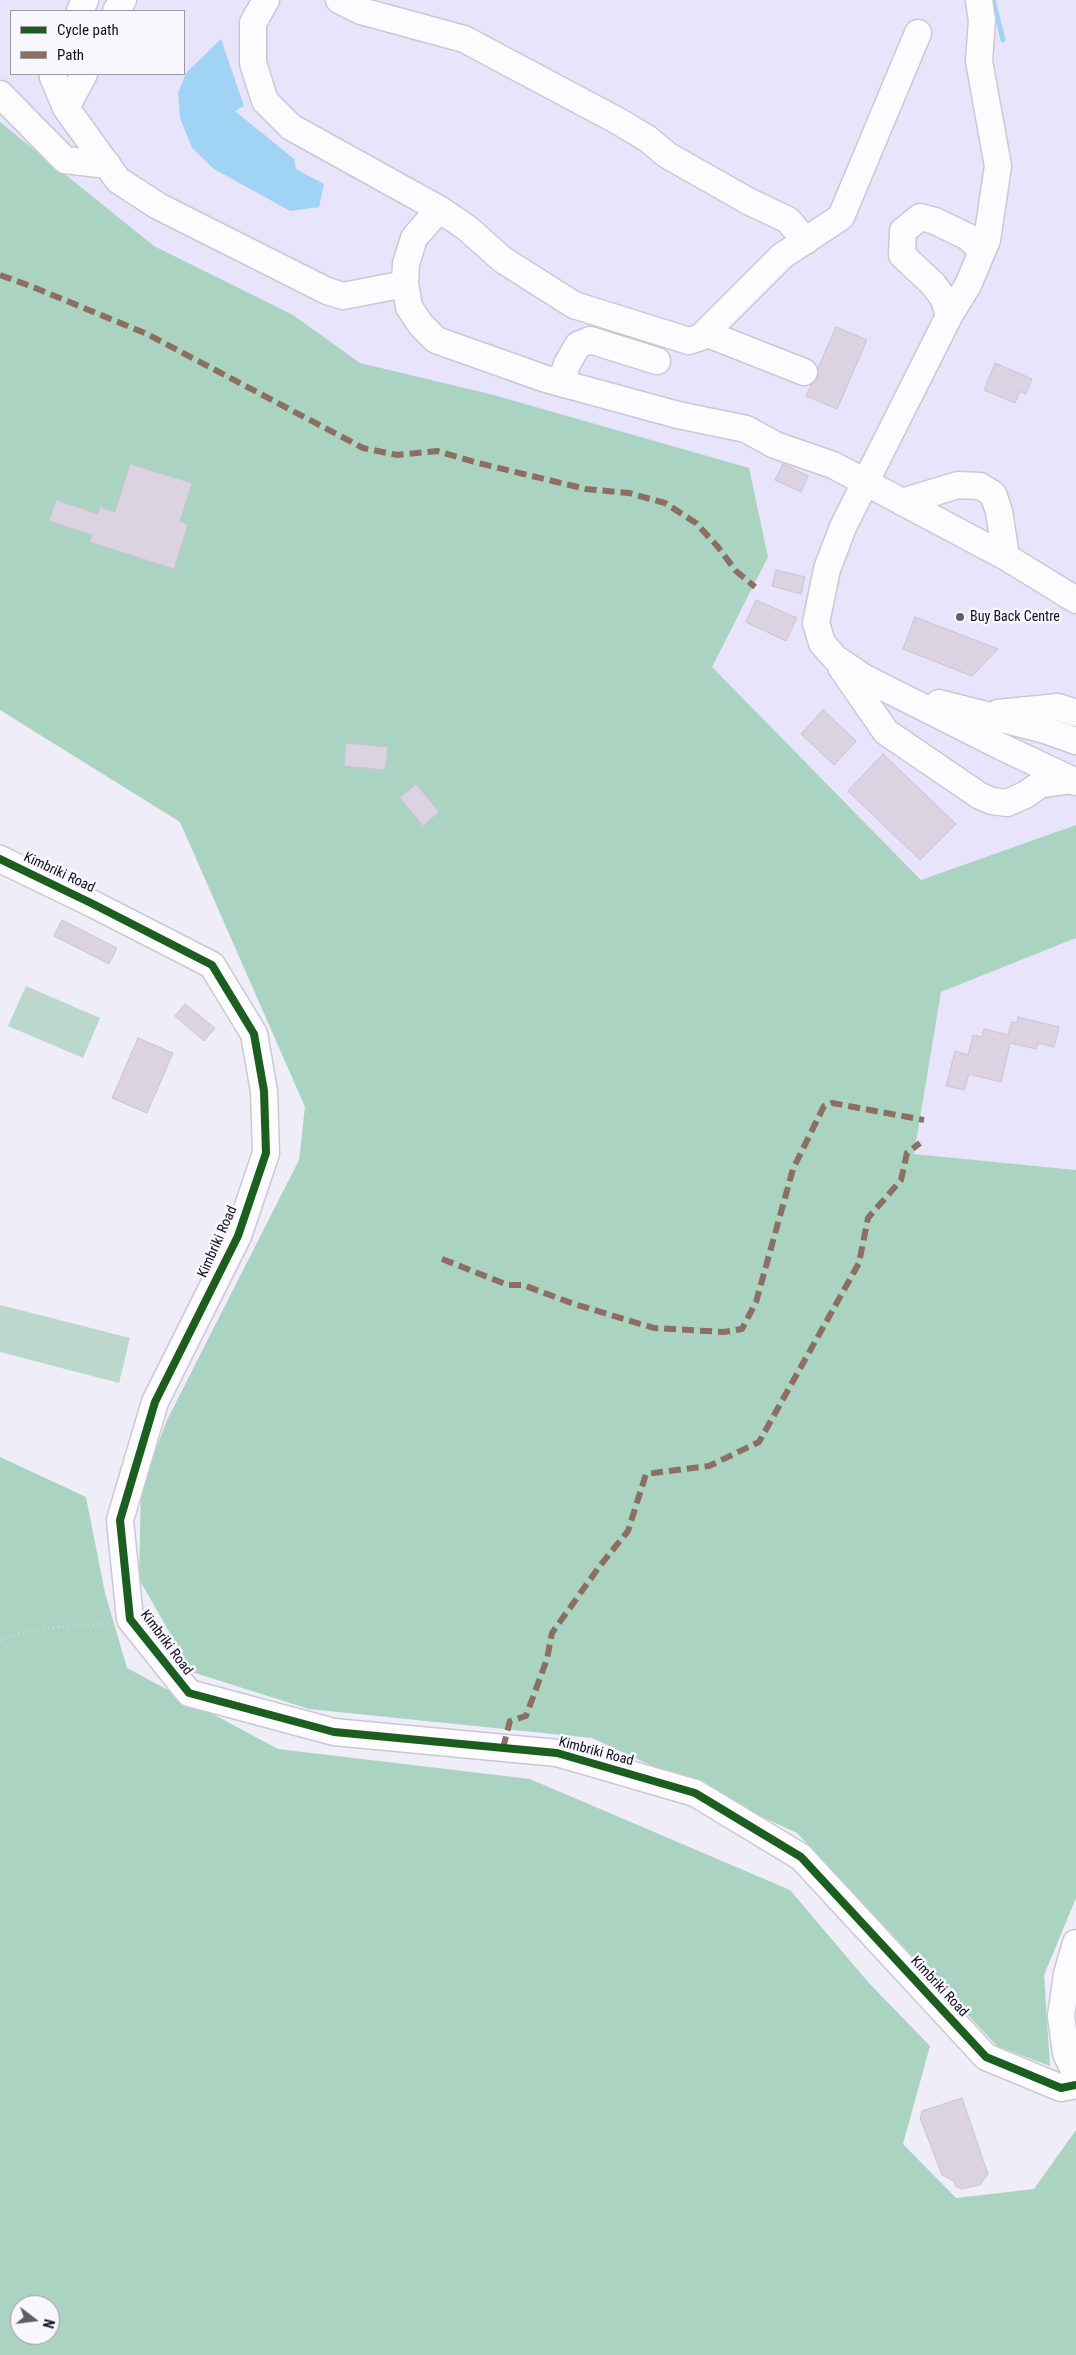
<!DOCTYPE html>
<style>
body{margin:0}
#map{position:relative;width:1076px;height:2355px;overflow:hidden;background:#eeedf8;font-family:"Roboto Condensed",sans-serif}
canvas{display:block}
.legend{position:absolute;left:10px;top:10px;width:175px;height:65px;box-sizing:border-box;background:#f8f7fe;border:1px solid #9c9ba3;margin:0;padding:6px 9px;list-style:none;font-size:15px;color:#12101b}
.legend li{display:flex;align-items:center;gap:10px;height:25px}
.legend b{width:25px;border:1px solid #9c9ba3}
.north{position:absolute;left:10px;top:2295px;width:50px;height:50px;box-sizing:border-box;background:#f8f7fe;border:1px solid #9c9ba3;border-radius:50%;rotate:105deg;font-size:14px;font-weight:700;line-height:20px;text-align:center;color:#12101b}
.north::after{content:'';display:block;margin:auto;width:18px;height:22px;background:#5f5d68;clip-path:polygon(50% 0,100% 100%,50% 72%,0 100%)}
</style>
<div id="map">
<canvas width="1076" height="2355"></canvas>
<ul class="legend">
<li><b style="height:6px;background:#1b5e20"></b>Cycle path</li>
<li><b style="height:6px;background:#8d6e63"></b>Path</li>
</ul>
<div class="north">N</div>
</div>
<script>
const ctx = document.querySelector('canvas').getContext('2d');
ctx.lineJoin = 'round';
function fill(path, color) { ctx.fillStyle = color; ctx.fill(path, 'evenodd'); }
const toPath = rows => new Path2D(rows.map(r => 'M' + r).join(''));
function stroke(path, color, width, dash) { ctx.strokeStyle = color; ctx.lineWidth = width; ctx.lineCap = dash ? 'butt' : 'round'; ctx.setLineDash(dash || []); ctx.stroke(path); }
function drawText(font, color, halo, rows, align = 'center') {
  ctx.font = font + ' "Roboto Condensed",sans-serif'; ctx.lineWidth = 5; ctx.setLineDash([]); ctx.textBaseline = 'middle'; ctx.strokeStyle = halo; ctx.fillStyle = color; for (const [text, x, y, turn = 0] of rows) {
    ctx.save(); ctx.translate(x, y); ctx.rotate((+turn || 0) * Math.PI / 180); ctx.textAlign = isNaN(turn) ? turn : align; if (halo) ctx.strokeText(text, 0, 0); ctx.fillText(text, 0, 0); ctx.restore();
  }
}
fill(toPath([
 [0,0,1076,0,1076,825,922,880,711,667,768,558,490,394,360,363,293,315,154,246,0,122],
 [11,11,184,11,184,74,11,74],
 [1076,938,1076,1170,914,1154,941,992]
]), '#e7e4fb');
fill(toPath([
 [26,986,100,1018,83,1058,8,1026],
 [0,1305,130,1338,119,1383,0,1352]
]), '#bcd8cd');
fill(toPath([
 [0,122,154,246,293,315,360,363,490,394,749,468,768,557,712,667,921,880,1076,825,1076,938,941,992,914,1154,1076,1170,1076,1898,1044,1975,1050,2066,997,2046,797,1833,592,1738,309,1709,192,1672,139,1579,141,1488,167,1420,299,1160,305,1107,180,822,0,710],
 [0,1457,86,1497,105,1593,127,1668,278,1749,530,1779,790,1890,868,1982,930,2046,903,2144,956,2198,1034,2189,1076,2130,1076,2355,0,2355],
 [20,2305,50,2305,50,2335,20,2335]
]), '#abd3c2');
fill(toPath([
 [221,39,244,106,235,111,294,159,296,169,324,184,319,207,290,211,214,169,192,148,180,118,178,93,186,73]
]), '#a1d4f4');
stroke(toPath([
 [993,0,1003,40]
]), '#a1d4f4', 5);
const building = toPath([
 [836,327,867,340,837,409,806,396,811,385,818,378,818,368,836,327],
 [995,363,1032,379,1026,394,1020,391,1015,403,984,390,995,363],
 [130,464,192,483,180,521,188,524,174,569,90,542,92,535,49,521,56,500,98,514,100,507,115,512,130,464],
 [783,464,808,476,801,492,775,480,783,464],
 [776,570,805,577,801,594,772,586,776,570],
 [756,600,797,618,786,641,746,622,756,600],
 [915,617,998,649,972,676,903,649,915,617],
 [823,710,856,741,834,765,801,734,823,710],
 [346,743,388,747,385,770,344,766,346,743],
 [883,754,956,824,920,860,848,791,883,754],
 [416,784,439,812,423,826,400,798,416,784],
 [62,920,117,948,109,964,54,936,62,920],
 [185,1004,215,1028,204,1041,175,1016,185,1004],
 [1018,1017,1059,1027,1054,1047,1038,1043,1036,1049,1010,1043,1001,1082,969,1074,964,1090,946,1086,955,1051,968,1055,973,1035,982,1037,984,1029,1008,1035,1012,1022,1017,1023,1018,1017],
 [138,1038,173,1053,147,1113,112,1098,138,1038],
 [962,2098,988,2174,980,2185,962,2189,956,2187,954,2181,942,2175,920,2118,922,2111,962,2098]
]);
fill(building, '#dcd3e2');
stroke(building, '#cac4cf', 1);
const minor = toPath([
 [266,0,253,23,253,63,265,101,291,127,439,209,467,228,503,260,574,305,689,341,701,337,782,256,841,217,918,33],
 [339,0,361,11,464,39,618,121,648,139,667,155,748,201,788,220,806,241],
 [80,11,85,0],
 [116,11,123,0],
 [54,74,53,77,66,108,118,180,158,206,327,291,343,296,405,284],
 [0,94,65,160,108,165],
 [66,108,84,74],
 [439,209,414,238,406,264,405,284,409,307,421,325,436,340,546,379,678,415,746,429,775,445,833,465,1006,557,1076,600],
 [982,251,968,237,935,221,920,217,903,231,902,255,933,284,944,299,949,316,843,527,827,569,816,623,822,643,835,658,863,677,1000,746,1076,782],
 [949,316,968,285,987,240,998,166,979,61,982,20,979,0],
 [705,333,804,372],
 [561,383,567,364,578,345,590,340,657,361],
 [902,502,958,485,980,486,993,494,999,511,1006,557],
 [841,667,886,732,980,796,992,801,1007,803,1025,795,1041,784,1072,780],
 [939,703,1045,730,1076,741],
 [998,713,1058,707,1076,713],
 [0,859,93,904,212,965,254,1034,264,1091,266,1153,238,1236,155,1402,120,1520,130,1619,189,1693,334,1732,557,1753,695,1793,801,1857,986,2057,1061,2088,1076,2085],
 [1076,1943,1067,1974,1061,2016,1066,2053,1076,2075]
]);
stroke(minor, '#cac8d4', 29);
stroke(toPath([
 [0,1641,7,1637,38,1629,110,1623]
]), '#d6d5d9', 3, [1, 4]);
stroke(minor, '#fcfcfe', 26);
stroke(toPath([
 [0,275,33,287,147,334,363,448,397,455,437,451,478,463,586,489,629,493,665,503,696,523,718,547,736,571,755,587],
 [442,1259,508,1285,523,1285,574,1304,654,1328,724,1332,742,1329,756,1302,793,1169,824,1106,832,1103,924,1120],
 [503,1748,510,1721,526,1716,547,1659,552,1633,599,1567,628,1531,646,1474,709,1466,759,1442,859,1263,868,1218,901,1180,907,1153,920,1143]
]), '#8d6e63', 6, [12, 6]);
stroke(toPath([
 [0,859,93,904,212,965,254,1034,264,1091,266,1153,238,1236,155,1402,120,1520,130,1619,189,1693,334,1732,557,1753,695,1793,801,1857,986,2057,1061,2088,1076,2085]
]), '#1b5e20', 8);
for (const [x, y, r, color] of [
 [960,617,5,"#5f5d68"]
]) { const dot = new Path2D(); dot.arc(x, y, r, 0, 2 * Math.PI); ctx.fillStyle = color; ctx.fill(dot); stroke(dot, '#f8f7fe', 2); }
drawText('14px', '#12101b', '#f8f7fe', [
 ["Buy Back Centre",970,617]
], 'left');
drawText('14px', '#12101b', '#f8f7fe', [
 ["Kimbriki Road",59,873,25],
 ["Kimbriki Road",218,1242,-66],
 ["Kimbriki Road",166,1643,53],
 ["Kimbriki Road",596,1752,15],
 ["Kimbriki Road",939,1987,47]
]);
</script>
